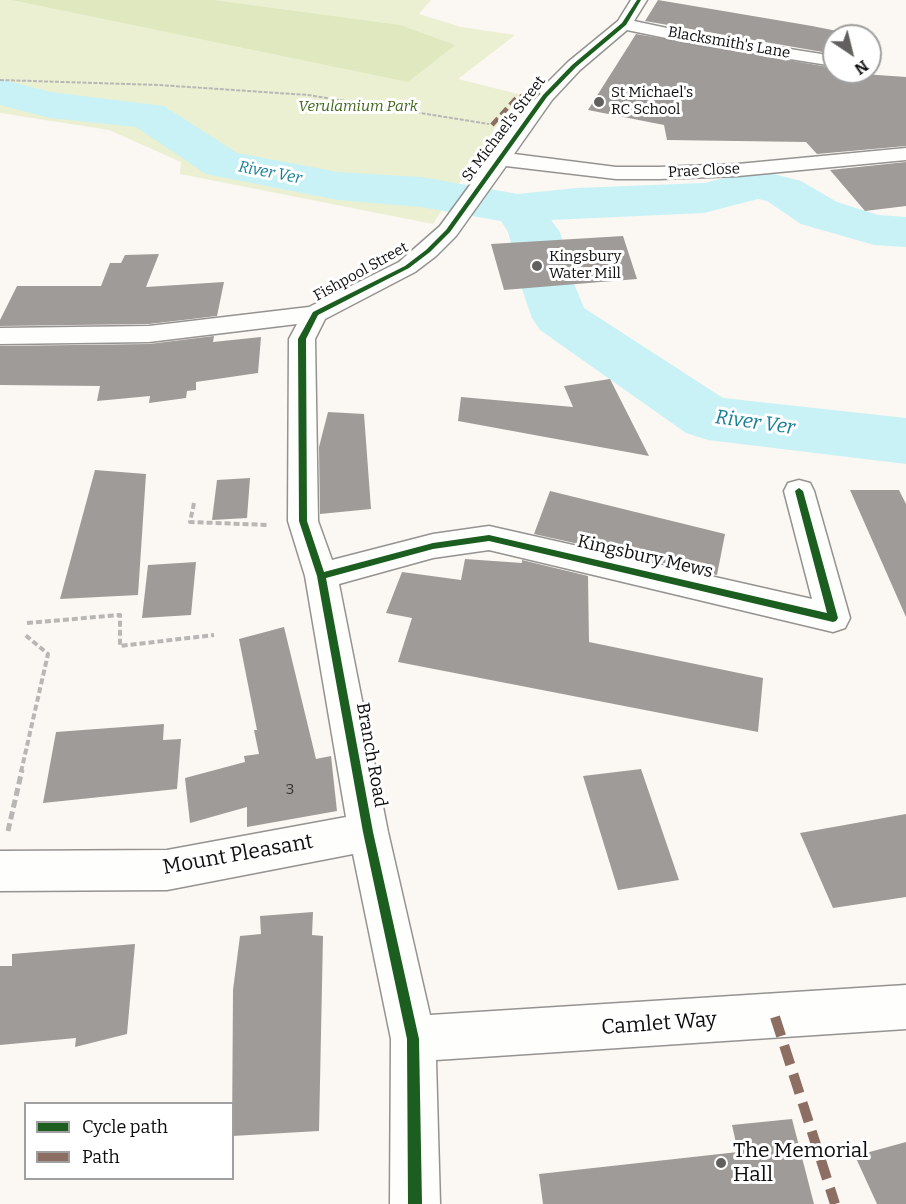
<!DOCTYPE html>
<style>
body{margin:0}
#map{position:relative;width:906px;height:1204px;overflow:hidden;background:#fbf7f2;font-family:Bitter,serif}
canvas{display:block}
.legend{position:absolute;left:24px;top:1102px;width:210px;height:78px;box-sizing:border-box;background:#fff;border:2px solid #9f9f9f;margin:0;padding:8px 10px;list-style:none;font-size:18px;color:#0e0e0e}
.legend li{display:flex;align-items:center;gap:12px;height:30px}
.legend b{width:30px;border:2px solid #9f9f9f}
.north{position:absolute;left:822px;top:24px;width:60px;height:60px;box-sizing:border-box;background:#fff;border:2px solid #9f9f9f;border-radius:50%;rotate:145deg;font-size:16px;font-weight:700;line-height:24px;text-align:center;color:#0e0e0e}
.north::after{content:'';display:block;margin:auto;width:21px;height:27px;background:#61605e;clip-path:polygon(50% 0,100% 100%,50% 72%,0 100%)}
</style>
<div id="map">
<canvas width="906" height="1204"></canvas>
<ul class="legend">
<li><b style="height:8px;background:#1b5e20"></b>Cycle path</li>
<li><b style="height:8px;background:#8d6e63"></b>Path</li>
</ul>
<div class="north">N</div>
</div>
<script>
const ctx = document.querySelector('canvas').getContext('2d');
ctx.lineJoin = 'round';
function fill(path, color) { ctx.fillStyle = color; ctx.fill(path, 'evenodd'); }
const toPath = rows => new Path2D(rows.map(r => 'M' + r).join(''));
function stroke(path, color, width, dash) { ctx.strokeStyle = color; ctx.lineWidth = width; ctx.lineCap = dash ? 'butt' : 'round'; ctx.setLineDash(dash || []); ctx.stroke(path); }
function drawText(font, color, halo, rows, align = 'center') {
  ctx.font = font + ' Bitter,serif'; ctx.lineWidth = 6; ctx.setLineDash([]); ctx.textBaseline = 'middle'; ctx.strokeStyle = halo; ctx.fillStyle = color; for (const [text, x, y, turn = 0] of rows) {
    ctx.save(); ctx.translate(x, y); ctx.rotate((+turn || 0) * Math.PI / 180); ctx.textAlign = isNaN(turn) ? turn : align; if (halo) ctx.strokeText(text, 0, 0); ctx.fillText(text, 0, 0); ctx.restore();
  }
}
fill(toPath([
 [0,0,431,0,419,14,461,27,515,35,458,79,522,95,497,125,433,224,180,174,181,162,109,130,0,113]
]), '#ecf0d2');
fill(toPath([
 [12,0,213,0,400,25,455,45,408,82]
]), '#dfe8bf');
fill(toPath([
 [0,79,51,92,164,106,237,153,338,172,421,177,518,194,576,188,704,183,758,170,801,181,837,202,878,215,906,217,906,247,874,245,801,224,767,201,758,199,704,213,551,220,560,232,569,264,563,273,567,274,575,286,584,308,723,398,906,418,906,464,708,440,686,433,540,330,532,318,521,286,528,276,517,264,508,232,501,221,421,207,338,200,206,174,136,127,50,118,0,105,0,79]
]), '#c8f2f6');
fill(toPath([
 [658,0,812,26,857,35,834,36,834,54,645,21],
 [636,34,834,68,834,72,906,77,906,146,817,154,806,142,667,140,664,125,588,110],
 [906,162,906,206,865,211,830,170],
 [623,236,637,279,504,290,491,244],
 [159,254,146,287,224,282,217,316,149,324,0,326,0,320,17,286,101,286,110,263,121,263,125,255],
 [214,336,213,342,261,337,258,373,196,382,196,390,187,391,186,398,149,403,150,396,97,401,100,386,0,385,0,346,149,344],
 [610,379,649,456,458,421,461,397,573,407,564,386],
 [328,412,364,414,371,509,320,514,319,447],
 [95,470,146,474,138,595,60,599],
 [250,478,247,518,212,520,217,480],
 [850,490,899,490,906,504,906,617],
 [550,491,725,534,717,575,534,534],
 [465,559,522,563,522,560,588,576,589,642,763,678,758,732,398,662,412,618,386,613,402,572,461,580],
 [196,562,191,615,142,618,148,565],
 [284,627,316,759,331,756,337,811,247,827,247,807,190,823,185,778,245,762,244,756,259,754,254,730,257,730,239,639],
 [164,724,163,740,181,739,177,789,43,803,56,732],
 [641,769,679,880,618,890,583,776],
 [906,814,906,897,833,908,800,833],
 [313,912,312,935,323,936,319,1131,232,1136,233,990,240,936,261,934,260,916],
 [135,944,127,1034,75,1047,76,1038,0,1045,0,966,12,966,12,954],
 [792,1119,814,1204,543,1204,539,1174,738,1152,732,1125],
 [906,1142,906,1204,877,1204,855,1156]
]), '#9f9b98');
const minor = toPath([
 [631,0,647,0,634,21,695,34,834,56,834,66,695,44,627,30,580,70,552,100,514,154,616,167,659,167,738,164,906,148,906,160,738,176,659,179,616,179,506,166,456,236,436,256,415,272,325,319,315,339,318,521,332,560,433,534,489,526,812,599,784,491,788,483,799,480,810,483,814,491,850,618,845,628,833,632,489,550,433,558,339,584,388,832,430,1015,906,985,906,1029,436,1060,440,1204,390,1204,391,1039,353,854,167,890,0,891,0,851,167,850,346,817,305,576,288,521,289,339,297,324,149,342,0,344,0,328,149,326,309,307,399,262,440,226,538,92,568,62,618,21,631,0]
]);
stroke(minor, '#959391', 3);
stroke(toPath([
 [0,80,159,85,308,95,489,124]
]), '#b8b7b6', 2, [4, 1.5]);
stroke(toPath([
 [194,503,190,522,268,525],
 [27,623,120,615,120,646,214,635],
 [21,772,48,654,24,634]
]), '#b8b7b6', 4, [6, 3]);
stroke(toPath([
 [8,831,22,770]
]), '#b8b7b6', 5, [8, 4]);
fill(minor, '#fefefd');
stroke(toPath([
 [492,125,518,96,532,99,542,89]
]), '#8d6e63', 4.5, [9, 4.5]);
stroke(toPath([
 [775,1017,835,1204]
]), '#8d6e63', 10, [20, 10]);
fill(toPath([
 [637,0,641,0,626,25,576,67,547,97,450,232,430,252,409,268,318,315,306,339,307,521,324,572,433,543,489,535,827,613,795,491,799,488,803,491,838,618,836,621,833,622,489,541,433,549,326,578,373,832,419,1039,422,1204,408,1204,407,1039,363,832,317,576,299,521,298,339,313,312,405,266,426,250,446,230,543,95,572,65,622,23,637,0]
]), '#1b5e20');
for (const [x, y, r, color] of [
 [599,102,6,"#61605e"],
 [537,266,6,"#61605e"],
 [721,1163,6,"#61605e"]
]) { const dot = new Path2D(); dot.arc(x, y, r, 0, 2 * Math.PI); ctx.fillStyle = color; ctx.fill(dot); stroke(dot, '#fff', 2); }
drawText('15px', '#0e0e0e', '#fff', [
 ["Blacksmith's Lane",729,43,10],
 ["St Michael's Street",504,129,-53],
 ["Prae Close",704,171,-3],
 ["Fishpool Street",361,272,-29]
]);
drawText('15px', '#0e0e0e', '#fff', [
 ["St Michael's",611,93],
 ["RC School",611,110],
 ["Kingsbury",549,257],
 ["Water Mill",549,274]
], 'left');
drawText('italic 15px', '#40671c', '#fff', [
 ["Verulamium Park",358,107]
]);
drawText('15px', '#323130', null, [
 ["3",290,790]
]);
drawText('italic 16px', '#147e94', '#fff', [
 ["River Ver",270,173,11]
]);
drawText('18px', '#0e0e0e', '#fff', [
 ["Kingsbury Mews",645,557,13],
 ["Branch Road",371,755,80]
]);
drawText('italic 20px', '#147e94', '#fff', [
 ["River Ver",755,423,8]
]);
drawText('21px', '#0e0e0e', '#fff', [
 ["Mount Pleasant",238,855,-10],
 ["Camlet Way",659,1024,-4]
]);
drawText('21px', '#0e0e0e', '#fff', [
 ["The Memorial",733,1151],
 ["Hall",733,1175]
], 'left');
</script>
